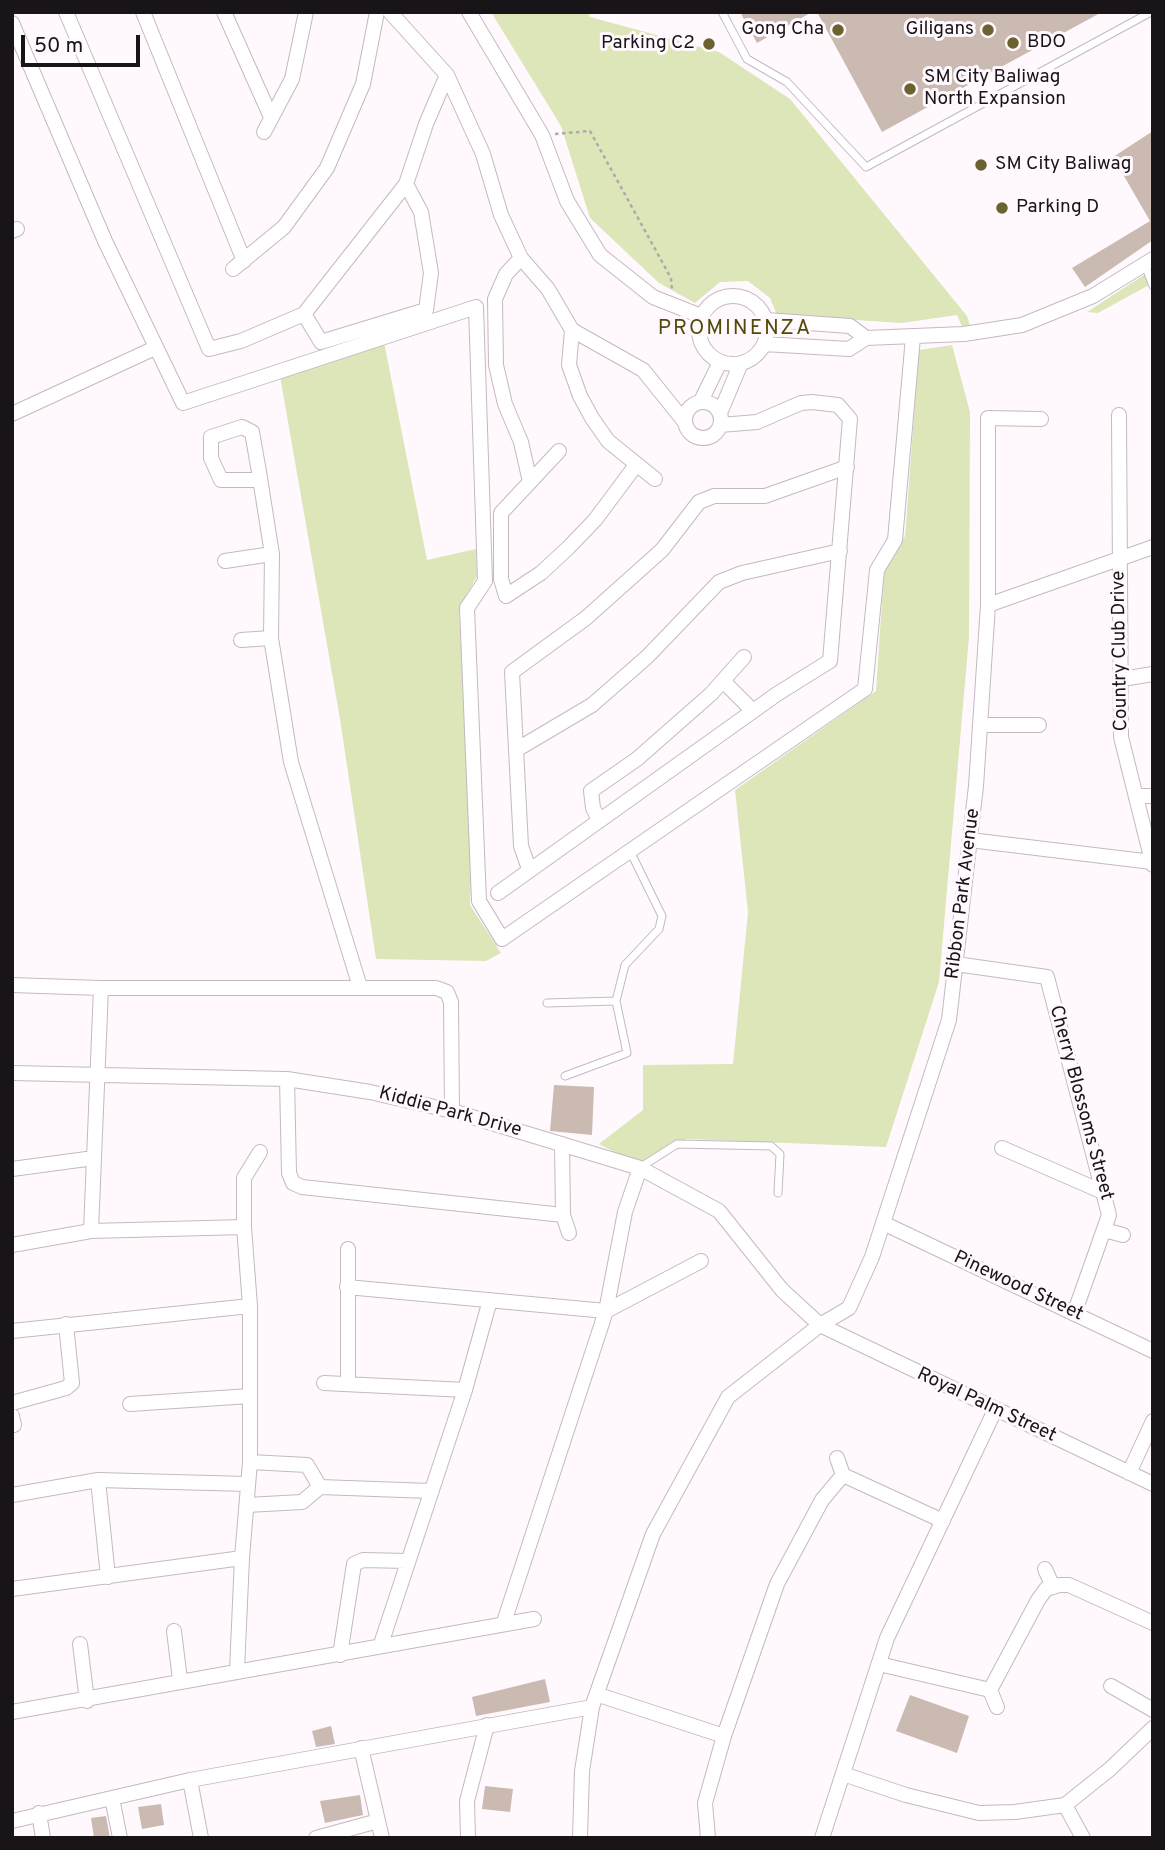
<!DOCTYPE html>
<style>
body{margin:0}
#map{position:relative;width:1165px;height:1850px;overflow:hidden;background:#fff9fe;font-family:Overpass,sans-serif}
canvas{display:block}
.frame{position:absolute;inset:0;border:14px solid #181418;pointer-events:none}
.scale{position:absolute;left:21px;top:35px;width:119px;height:32px;box-sizing:border-box;border:4px solid #181418;border-top:0;padding-left:9px;font-size:21px;line-height:24px;white-space:nowrap;color:#181418;-webkit-text-stroke:5px #fff9fe;paint-order:stroke}
</style>
<div id="map">
<canvas width="1165" height="1850"></canvas>
<div class="frame"></div>
<div class="scale">50 m</div>
</div>
<script>
const ctx = document.querySelector('canvas').getContext('2d');
ctx.lineJoin = 'round';
function fill(path, color) { ctx.fillStyle = color; ctx.fill(path, 'evenodd'); }
const toPath = rows => new Path2D(rows.map(r => 'M' + r).join(''));
function stroke(path, color, width, dash) { ctx.strokeStyle = color; ctx.lineWidth = width; ctx.lineCap = dash ? 'butt' : 'round'; ctx.setLineDash(dash || []); ctx.stroke(path); }
function drawText(font, color, halo, rows, align = 'center') {
  ctx.font = font + ' Overpass,sans-serif'; ctx.lineWidth = 6; ctx.setLineDash([]); ctx.textBaseline = 'middle'; ctx.strokeStyle = halo; ctx.fillStyle = color; for (const [text, x, y, turn = 0] of rows) {
    ctx.save(); ctx.translate(x, y); ctx.rotate((+turn || 0) * Math.PI / 180); ctx.textAlign = isNaN(turn) ? turn : align; if (halo) ctx.strokeText(text, 0, 0); ctx.fillText(text, 0, 0); ctx.restore();
  }
}
fill(toPath([
 [491,12,588,12,590,17,719,52,790,99,967,316,970,326,962,327,957,315,902,323,777,315,770,298,748,281,720,282,695,303,659,283,590,218,561,126],
 [1153,269,1153,282,1149,285,1098,313,1087,312],
 [384,342,427,560,476,549,477,576,459,608,472,856,470,905,501,953,486,961,376,959,340,719,280,376],
 [952,345,970,412,969,637,939,982,886,1147,687,1139,650,1159,634,1162,599,1144,643,1110,643,1065,733,1064,748,912,735,790,876,691,884,572,905,536,919,350]
]), '#dce6b8');
fill(toPath([
 [740,12,812,12,757,43],
 [817,12,1102,12,882,132],
 [1153,131,1153,240,1085,287,1072,268,1150,221,1113,157],
 [554,1085,594,1087,592,1135,550,1131],
 [545,1679,550,1702,476,1716,472,1697],
 [910,1695,969,1716,957,1753,896,1731],
 [331,1726,335,1744,316,1747,312,1731],
 [485,1786,513,1789,510,1812,482,1809],
 [360,1795,363,1815,325,1823,320,1801],
 [161,1804,164,1825,142,1829,138,1807],
 [106,1816,110,1838,94,1838,91,1818]
]), '#cbbab2');
const lane = toPath([
 [722,12,747,59,787,82,866,167,1151,12],
 [1145,265,1153,286],
 [547,1003,616,1001],
 [565,1076,627,1053,616,1001,625,965,659,929,662,916,630,851],
 [641,1167,677,1144,771,1146,780,1154,778,1193]
]);
const street = toPath([
 [66,12,209,349,241,341,304,314,406,184,426,124,447,75],
 [143,12,244,261],
 [224,12,270,115],
 [390,12,447,75,483,154,501,215,521,258,548,289,572,330,643,370,684,421],
 [469,12,542,135,567,201,600,255,653,297,701,316],
 [12,23,105,241,183,403,476,307,485,581,467,608,479,901,502,939,865,689,877,570,895,540,913,337],
 [264,132,292,79,306,12],
 [12,231,17,229],
 [521,258,506,274,495,299,496,365,505,404,521,442,530,482],
 [233,269,284,227,327,168,363,84,377,12],
 '699 330a34 34 0 1 1 68 0a34 34 0 1 1-68 0Z',
 [304,314,321,342,426,310,431,273,421,212,406,184],
 [766,320,850,326,866,338],
 [572,330,569,365,580,396,592,418,608,441,655,479],
 [764,344,849,349,866,338,964,334,1022,325,1093,296,1153,259],
 [701,401,720,362],
 '685 420a18 18 0 1 1 36 0a18 18 0 1 1-36 0Z',
 [720,413,741,363],
 [12,414,155,348],
 [1119,415,1121,737,1153,865],
 [559,451,501,513,501,579,506,596,541,573,568,548,595,520,636,465],
 [260,480,221,480,211,458,211,437,242,427,252,432,259,472,272,554,271,638,291,762,360,987],
 [225,561,272,554],
 [988,605,1153,547],
 [241,640,271,638],
 [1122,679,1153,674],
 [723,681,753,711],
 [980,725,1039,725],
 [516,750,592,705,647,657,719,582,742,573,840,551],
 [1136,796,1153,796],
 [599,820,593,808,591,791,637,759,711,694,744,657],
 [970,840,1152,862],
 [529,869,521,846,512,672,586,618,662,550,699,502,714,496,765,496,847,467],
 [498,893,777,694,830,661,850,419,838,405,812,402,801,403,757,422,720,425],
 [956,964,1047,977,1109,1215,1074,1314],
 [12,985,101,988,436,988,447,992,451,1002,452,1111],
 [12,1073,287,1079,370,1092,452,1111,640,1168,719,1211,782,1290,820,1325,1153,1484],
 [287,1079,289,1173,293,1183,302,1187,563,1215],
 [562,1144,563,1215,569,1233],
 [1002,1148,1103,1192],
 [12,1169,94,1158],
 [883,1223,1153,1351],
 [1104,1230,1123,1235],
 [91,1231,101,988],
 [12,1245,91,1231,244,1227],
 [348,1249,348,1384],
 [347,1287,606,1311,625,1212,640,1168],
 [12,1331,250,1306],
 [324,1383,465,1390],
 [12,1403,66,1388,72,1383,66,1324],
 [130,1404,250,1396],
 [12,1416,14,1425],
 [837,1458,843,1475],
 [250,1462,307,1465,320,1487],
 [1129,1473,1153,1421],
 [98,1480,108,1577],
 [12,1495,98,1480,248,1484],
 [247,1505,302,1502,320,1487,430,1491],
 [1045,1569,1053,1587],
 [12,1589,242,1558],
 [504,1622,606,1311,701,1261],
 [174,1631,180,1680],
 [80,1644,87,1701],
 [381,1644,465,1390,490,1300],
 [340,1655,354,1564,363,1560,407,1561],
 [879,1664,990,1690,1038,1600,1046,1589,1059,1585,1069,1585,1153,1623],
 [237,1670,242,1558,250,1462,250,1306,244,1227,244,1178,260,1152],
 [1111,1686,1153,1710],
 [990,1690,997,1707],
 [599,1695,724,1736],
 [12,1712,534,1619],
 [361,1748,382,1838],
 [843,1774,906,1795,979,1813,1015,1812,1065,1805,1110,1769,1153,1728],
 [190,1780,201,1838],
 [112,1798,120,1838],
 [1065,1805,1083,1838],
 [39,1813,43,1838],
 [12,1821,190,1780,592,1707],
 [316,1838,378,1821],
 [468,1838,467,1801,487,1725],
 [580,1838,582,1771,592,1707,653,1534,728,1397,820,1325,849,1308,872,1257,949,1020,976,786,988,605,988,418,1041,419],
 [708,1838,705,1803,724,1736,777,1584,822,1500,843,1475,943,1521],
 [822,1838,887,1638,995,1410]
]);
stroke(lane, '#c5b8c3', 9);
stroke(street, '#c5b8c3', 16);
stroke(toPath([
 [555,134,590,131,671,278,672,290]
]), '#afa9ae', 2.5, [3.5, 3.5]);
stroke(lane, '#fff', 7);
stroke(street, '#fff', 14);
for (const [x, y, r, color] of [
 [838,30,7,"#6b622f"],
 [988,30,7,"#6b622f"],
 [1013,43,7,"#6b622f"],
 [709,44,7,"#6b622f"],
 [910,89,7,"#6b622f"],
 [981,165,7,"#6b622f"],
 [1002,208,7,"#6b622f"]
]) { const dot = new Path2D(); dot.arc(x, y, r, 0, 2 * Math.PI); ctx.fillStyle = color; ctx.fill(dot); stroke(dot, '#fff9fe', 2.5); }
drawText('19px', '#181418', '#fff9fe', [
 ["Gong Cha",824,30,"right"],
 ["Giligans",974,30,"right"],
 ["BDO",1027,43],
 ["Parking C2",695,44,"right"],
 ["SM City Baliwag",924,78],
 ["North Expansion",924,100],
 ["SM City Baliwag",995,165],
 ["Parking D",1016,208]
], 'left');
drawText('19px', '#181418', '#fff9fe', [
 ["Country Club Drive",1121,651,-91],
 ["Ribbon Park Avenue",964,894,-83],
 ["Cherry Blossoms Street",1080,1103,75],
 ["Kiddie Park Drive",450,1113,15],
 ["Pinewood Street",1018,1287,25],
 ["Royal Palm Street",986,1406,25]
]);
ctx.letterSpacing = '2px';
drawText('21px', '#534908', '#fff9fe', [
 ["PROMINENZA",735,330]
]);
ctx.letterSpacing = '0px';
</script>
